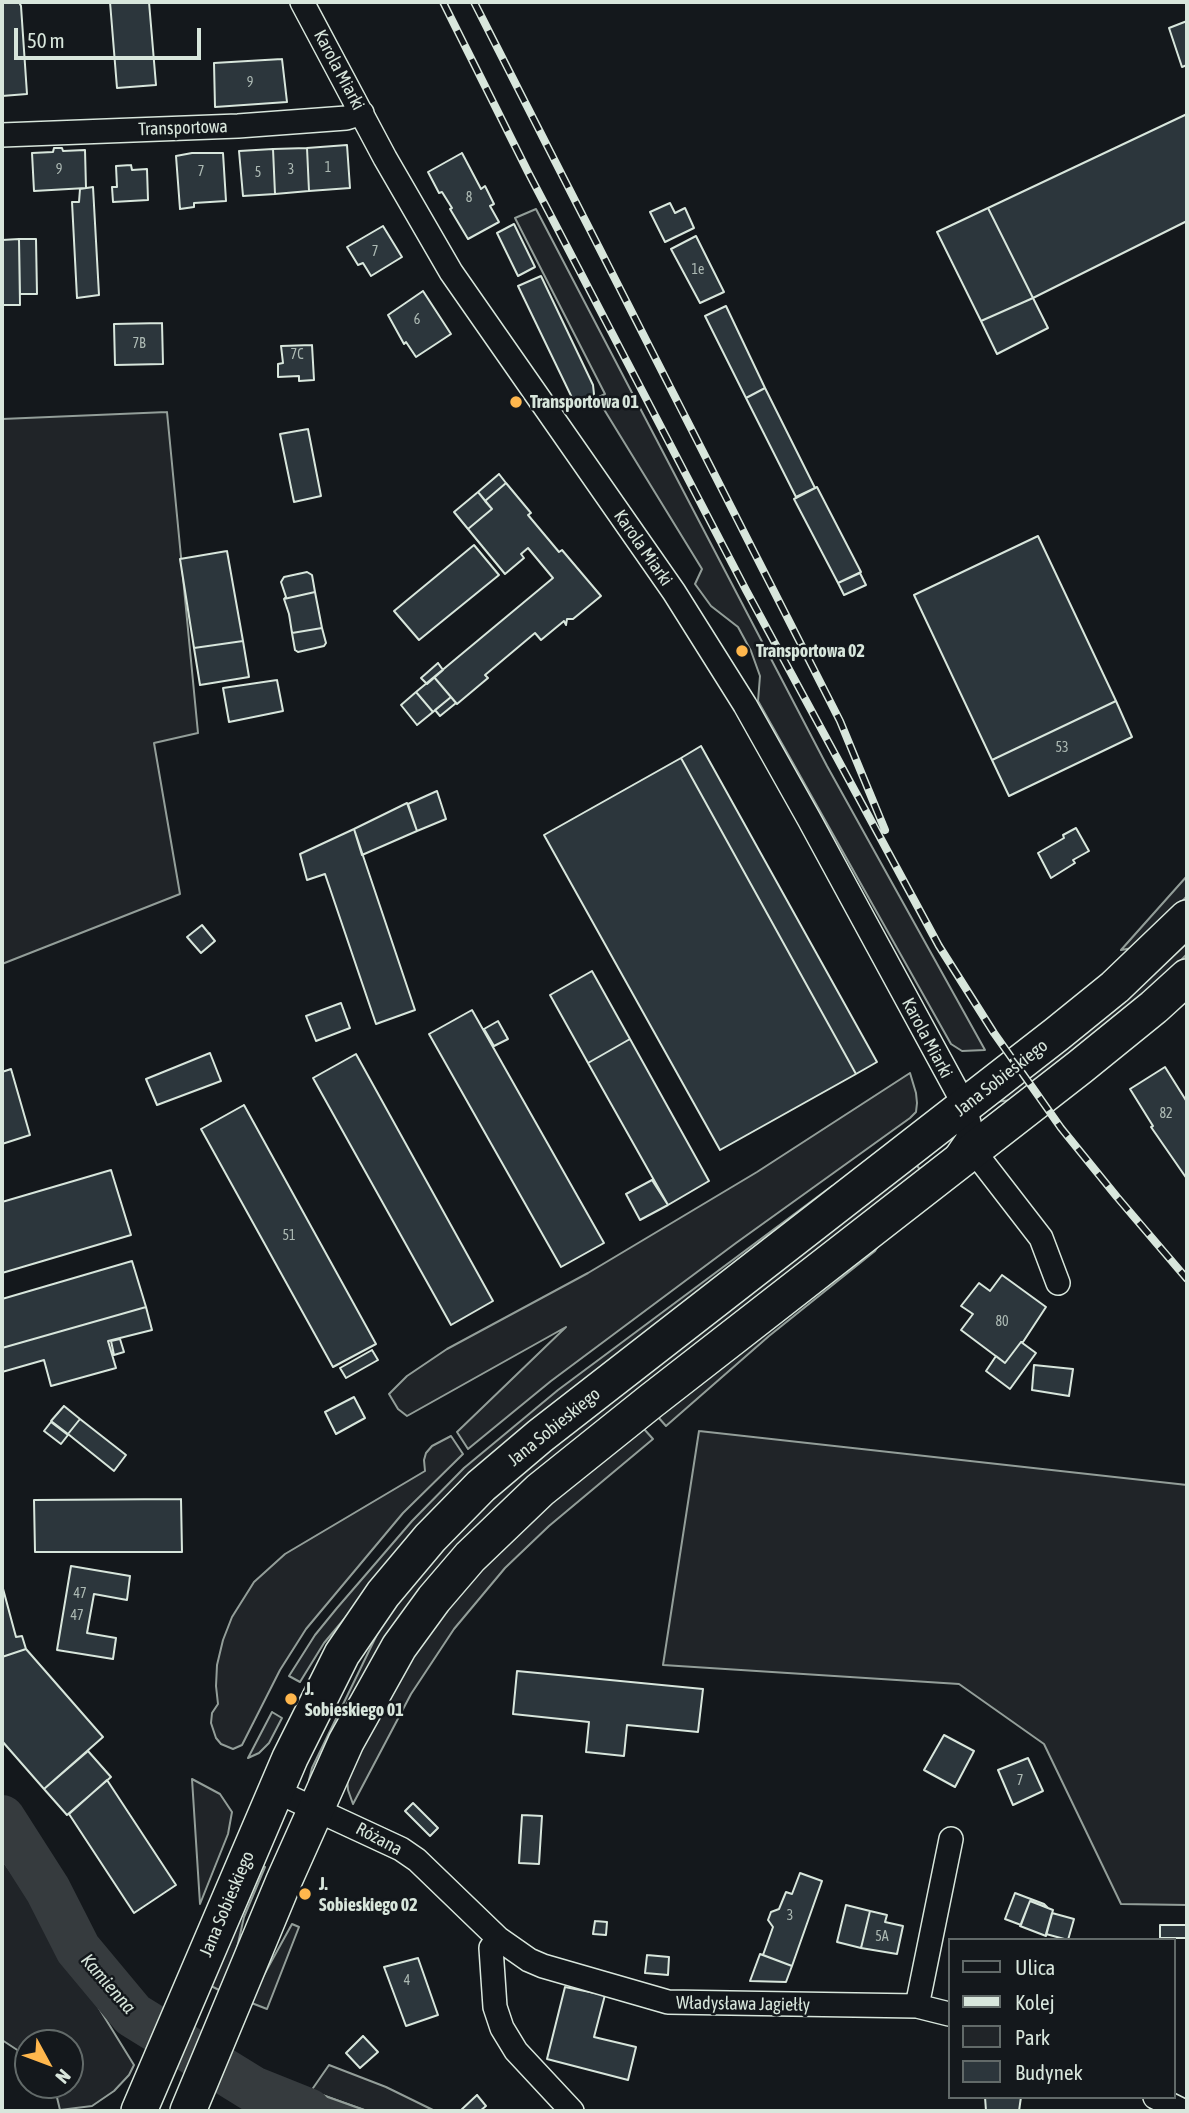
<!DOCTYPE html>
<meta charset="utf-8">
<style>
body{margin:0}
#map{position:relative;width:1189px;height:2113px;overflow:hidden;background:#14181c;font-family:"Asap Condensed",sans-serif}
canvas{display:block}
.frame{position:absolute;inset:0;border:4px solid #d8e6dc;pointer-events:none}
.legend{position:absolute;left:948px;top:1938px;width:228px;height:161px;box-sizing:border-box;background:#14181c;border:2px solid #626a69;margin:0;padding:9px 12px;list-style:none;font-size:21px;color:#d8e6dc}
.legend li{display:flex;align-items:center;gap:14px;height:35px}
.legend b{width:35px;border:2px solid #626a69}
.north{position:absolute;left:14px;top:2029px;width:70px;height:70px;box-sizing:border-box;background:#14181c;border:2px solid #626a69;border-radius:50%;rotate:131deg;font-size:19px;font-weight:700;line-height:28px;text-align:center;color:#d8e6dc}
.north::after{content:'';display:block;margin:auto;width:24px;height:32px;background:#ffb74d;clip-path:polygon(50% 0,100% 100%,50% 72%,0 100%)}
.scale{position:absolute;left:14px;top:28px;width:187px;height:32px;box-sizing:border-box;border:4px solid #d8e6dc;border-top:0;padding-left:9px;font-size:21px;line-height:24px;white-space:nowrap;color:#d8e6dc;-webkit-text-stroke:5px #14181c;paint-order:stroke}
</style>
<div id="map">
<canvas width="1189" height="2113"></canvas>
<div class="frame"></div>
<ul class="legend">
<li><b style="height:9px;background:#14181c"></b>Ulica</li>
<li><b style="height:9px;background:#d8e6dc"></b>Kolej</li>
<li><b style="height:19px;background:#202428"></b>Park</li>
<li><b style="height:19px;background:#2c363c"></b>Budynek</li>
</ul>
<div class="north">N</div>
<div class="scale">50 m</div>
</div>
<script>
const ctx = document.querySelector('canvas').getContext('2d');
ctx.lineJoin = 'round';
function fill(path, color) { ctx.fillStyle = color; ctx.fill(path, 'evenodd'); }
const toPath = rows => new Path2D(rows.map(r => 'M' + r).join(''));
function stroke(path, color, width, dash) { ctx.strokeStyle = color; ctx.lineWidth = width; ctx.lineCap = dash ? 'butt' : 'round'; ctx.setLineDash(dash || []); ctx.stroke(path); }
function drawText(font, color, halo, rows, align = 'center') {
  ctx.font = font + ' "Asap Condensed",sans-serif'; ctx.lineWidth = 5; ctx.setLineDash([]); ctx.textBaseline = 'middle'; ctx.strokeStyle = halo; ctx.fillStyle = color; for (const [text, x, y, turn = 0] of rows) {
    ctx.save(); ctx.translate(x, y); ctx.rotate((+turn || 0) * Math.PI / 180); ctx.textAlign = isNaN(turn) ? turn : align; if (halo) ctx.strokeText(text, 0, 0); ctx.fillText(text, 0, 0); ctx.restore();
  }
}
const green = toPath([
 [536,209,827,766,985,1050,962,1051,951,1044,758,701,760,676,751,651,738,627,711,606,695,584,702,569,597,398,605,394,515,218,536,209],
 [167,412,198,733,154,743,180,894,2,964,2,419,167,412],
 [1187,876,1187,896,1157,929,1133,948,1121,950,1187,876],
 [1187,936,1187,954,1153,989,1012,1100,995,1102,1187,936],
 [910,1073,916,1093,917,1103,916,1112,910,1118,736,1243,551,1381,468,1449,457,1432,566,1327,407,1416,398,1409,389,1394,407,1376,447,1349,588,1273,757,1172,910,1073],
 [913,1161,923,1173,573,1447,311,1781,309,1780,312,1768,387,1614,490,1496,913,1161],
 [832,1186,835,1190,397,1556,324,1643,300,1682,289,1676,315,1635,337,1608,412,1521,464,1468,558,1390,832,1186],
 [878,1246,875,1251,769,1336,666,1426,658,1417,878,1246],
 [644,1429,653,1439,549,1526,505,1568,454,1629,411,1694,353,1804,348,1790,347,1777,380,1708,446,1607,517,1529,644,1429],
 [699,1431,1187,1485,1187,1905,1121,1904,1044,1744,959,1684,663,1665,699,1431],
 [451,1436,463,1454,403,1513,306,1629,280,1670,242,1745,233,1749,221,1744,216,1738,211,1723,212,1713,218,1704,216,1686,217,1665,223,1640,232,1617,254,1582,285,1554,425,1471,424,1460,426,1453,432,1446,451,1436],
 [272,1712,282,1718,269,1743,259,1753,248,1758,272,1712],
 [192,1779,220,1794,232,1812,228,1834,200,1904,192,1779],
 [2,1859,42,1916,134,2065,129,2075,114,2091,92,2106,60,2110,54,2085,70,2085,70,2043,28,2043,28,2057,2,2040,2,1859],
 [258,1864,265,1867,244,1917,235,1957,223,1992,207,1984,258,1864],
 [292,1924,299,1927,267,2009,249,2002,292,1924],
 [329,2065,386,2087,435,2111,367,2111,311,2091,329,2065]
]);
fill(green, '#202428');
stroke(green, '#939e99', 2);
const water = toPath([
 [261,2070,311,2091,367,2111,243,2111,261,2070]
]);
fill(water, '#363b3e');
stroke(water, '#939e99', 2);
stroke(toPath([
 [2,1818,48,1890,78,1949,133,2015,253,2089,308,2111]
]), '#363b3e', 46);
const building = toPath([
 [2,2,19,2,21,6,27,94,2,96,2,2],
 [110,2,149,2,156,85,117,88,110,2],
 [1187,21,1187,65,1182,67,1169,28,1187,21],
 [282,59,287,102,215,107,214,63,282,59],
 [1187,114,1187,221,1033,298,988,208,1187,114],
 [347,145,350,188,309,191,307,148,347,145],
 [54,148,62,148,63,151,85,150,86,188,34,191,32,153,53,152,54,148],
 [307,148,309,191,275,194,273,149,307,148],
 [273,149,275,194,243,196,239,151,273,149],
 [192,153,223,153,226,201,194,203,194,207,180,209,176,156,192,153],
 [462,153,481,189,485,186,494,204,490,206,499,222,468,239,450,209,452,208,442,192,439,193,428,172,462,153],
 [131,165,132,170,147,169,148,200,113,202,112,187,117,187,116,166,131,165],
 [93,187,99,295,77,298,72,202,79,202,80,189,93,187],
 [670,203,675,213,685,208,694,228,665,242,650,212,670,203],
 [988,208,1033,298,981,321,937,232,988,208],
 [514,224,535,267,518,276,497,233,514,224],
 [383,226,402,257,371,276,363,263,358,265,347,247,383,226],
 [696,236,724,292,700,303,671,249,696,236],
 [19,239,20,305,2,305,2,240,19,239],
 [19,239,36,239,37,294,20,294,19,239],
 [541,276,593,385,594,394,576,406,518,286,541,276],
 [423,291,451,334,416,357,406,342,404,344,388,315,423,291],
 [1033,298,1048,328,997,354,981,321,1033,298],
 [726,306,765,388,746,398,705,316,726,306],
 [162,323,163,364,115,365,114,324,162,323],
 [312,345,314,380,299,381,299,376,278,377,278,364,283,363,281,346,312,345],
 [765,388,815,488,796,497,746,398,765,388],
 [308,429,321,496,294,502,280,434,308,429],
 [499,474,506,483,485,501,478,492,499,474],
 [506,483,531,513,528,515,559,552,562,550,601,596,573,619,567,619,566,625,564,621,541,640,535,633,485,675,488,678,457,704,434,677,553,578,528,548,521,554,524,558,505,574,468,529,492,509,485,501,506,483],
 [817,487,861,572,838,583,794,499,817,487],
 [478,492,492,509,468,529,454,512,478,492],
 [1038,536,1116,701,992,760,914,595,1038,536],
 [474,545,499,575,419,640,394,611,474,545],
 [227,551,243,641,194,648,180,559,227,551],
 [307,572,312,575,315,592,284,599,286,597,281,582,284,577,307,572],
 [860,573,866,585,844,595,838,583,860,573],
 [315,592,322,628,292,633,289,614,284,599,315,592],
 [322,628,326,643,324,646,298,652,295,650,292,633,322,628],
 [243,641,249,677,200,685,194,648,243,641],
 [438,663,443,670,427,684,421,678,438,663],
 [434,677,451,697,433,712,416,692,434,677],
 [277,680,283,711,229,722,223,688,277,680],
 [416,692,433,712,417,725,401,705,416,692],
 [451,697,456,703,440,716,435,710,451,697],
 [1116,701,1132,737,1009,796,992,760,1116,701],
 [701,746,877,1062,856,1074,681,758,701,746],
 [681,758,856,1074,720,1150,544,835,681,758],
 [437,791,446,819,417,831,408,804,437,791],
 [407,803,417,831,362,855,354,829,407,803],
 [1076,828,1089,851,1073,860,1075,863,1051,878,1038,853,1064,838,1063,835,1076,828],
 [354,829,415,1010,376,1024,325,874,307,880,300,854,354,829],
 [202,925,215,941,201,953,187,937,202,925],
 [592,971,630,1039,588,1063,550,995,592,971],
 [341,1003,350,1028,316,1041,306,1016,341,1003],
 [472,1010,604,1243,561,1267,429,1034,472,1010],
 [498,1021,508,1039,494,1046,484,1029,498,1021],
 [630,1039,709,1181,668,1205,588,1063,630,1039],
 [210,1053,221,1081,157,1105,146,1079,210,1053],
 [356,1054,493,1301,451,1325,313,1078,356,1054],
 [1165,1067,1187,1102,1187,1179,1151,1127,1153,1126,1130,1089,1165,1067],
 [11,1069,30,1135,2,1144,2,1072,11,1069],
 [244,1105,376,1344,333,1367,201,1129,244,1105],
 [111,1170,131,1235,2,1273,2,1202,111,1170],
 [652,1180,668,1205,640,1220,626,1194,652,1180],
 [132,1261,146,1307,2,1348,2,1299,132,1261],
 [1002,1275,1046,1307,1023,1342,1021,1342,1005,1363,961,1330,973,1314,961,1306,979,1283,990,1291,1002,1275],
 [146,1307,152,1330,108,1341,116,1368,51,1386,44,1360,2,1372,2,1348,146,1307],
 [120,1339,124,1352,114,1355,111,1341,120,1339],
 [1021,1342,1036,1353,1010,1389,986,1371,996,1356,1005,1363,1021,1342],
 [372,1350,378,1360,346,1378,340,1368,372,1350],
 [1034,1365,1073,1369,1069,1396,1032,1390,1034,1365],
 [354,1397,365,1418,336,1434,325,1412,354,1397],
 [64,1406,80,1419,68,1434,51,1421,64,1406],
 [80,1419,126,1455,114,1471,68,1434,80,1419],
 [51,1422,68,1435,61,1444,44,1431,51,1422],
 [181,1499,182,1552,35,1552,34,1500,181,1499],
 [71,1566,130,1576,127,1600,94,1594,87,1633,116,1638,113,1659,57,1650,71,1566],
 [2,1585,16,1637,22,1636,26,1649,2,1657,2,1585],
 [26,1649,103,1737,44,1789,2,1741,2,1657,26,1649],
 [517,1671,703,1689,698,1732,627,1725,624,1756,586,1752,589,1722,513,1714,517,1671],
 [944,1735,974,1751,955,1787,924,1770,944,1735],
 [88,1751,111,1777,67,1815,44,1789,88,1751],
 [1028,1758,1043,1791,1013,1805,998,1770,1028,1758],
 [107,1780,176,1885,134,1913,69,1814,107,1780],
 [413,1803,438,1828,430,1836,405,1811,413,1803],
 [522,1815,542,1816,539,1864,519,1863,522,1815],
 [800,1873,822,1881,792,1966,763,1955,773,1927,768,1920,771,1912,779,1909,786,1892,792,1894,800,1873],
 [1015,1893,1044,1904,1048,1908,1030,1901,1021,1925,1005,1919,1015,1893],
 [1030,1901,1053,1910,1046,1936,1020,1926,1030,1901],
 [846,1905,870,1911,861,1948,837,1942,846,1905],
 [870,1911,887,1915,885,1922,903,1926,897,1954,861,1948,870,1911],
 [1052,1913,1074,1919,1068,1940,1046,1934,1052,1913],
 [595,1921,607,1922,606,1935,593,1934,595,1921],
 [1160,1925,1187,1925,1187,1938,1160,1938,1160,1925],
 [760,1954,792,1966,786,1982,750,1981,760,1954],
 [647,1955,669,1957,668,1975,645,1973,647,1955],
 [418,1958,438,2015,406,2026,384,1967,418,1958],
 [565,1987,605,1995,594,2037,636,2047,628,2080,547,2059,565,1987],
 [363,2036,378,2052,360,2068,346,2053,363,2036],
 [477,2095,486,2106,480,2111,460,2111,477,2095],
 [985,2097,1021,2097,1019,2111,986,2111,985,2097]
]);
fill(building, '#2c363c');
stroke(building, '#d8e6dc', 2);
const minor = toPath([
 [302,2,385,158,451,272,674,592,745,705,809,819,965,1106,970,1127,967,1140,956,1156],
 [2,135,238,126,346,118,362,113],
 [973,1150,1041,1238,1058,1283],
 [276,1791,401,1849,417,1860,499,1939,529,1960,543,1966,668,2002,917,2006,951,1839],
 [499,1939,491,1948,495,2007,502,2028,516,2051,572,2111],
 [917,2006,949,2014],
 [1155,2097,1183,2111]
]);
const primary = toPath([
 [139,2111,290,1758,342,1654,383,1594,430,1538,481,1486,540,1436,1057,1034,1115,987,1187,918],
 [188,2111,283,1883,346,1742,399,1647,434,1599,470,1557,540,1490,651,1401,1080,1067,1154,1007,1187,977]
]);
stroke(minor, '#d8e6dc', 26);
stroke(primary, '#d8e6dc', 38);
stroke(minor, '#14181c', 23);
stroke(primary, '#14181c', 35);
const rail = toPath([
 [443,2,528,172,746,590,939,946,994,1033,1061,1128,1117,1197,1187,1279],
 [474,2,840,721,885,830]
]);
stroke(rail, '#d8e6dc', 8);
stroke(rail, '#14181c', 5, [16]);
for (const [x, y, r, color] of [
 [516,402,7,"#ffb74d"],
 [742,651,7,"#ffb74d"],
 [291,1699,7,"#ffb74d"],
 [305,1894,7,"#ffb74d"]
]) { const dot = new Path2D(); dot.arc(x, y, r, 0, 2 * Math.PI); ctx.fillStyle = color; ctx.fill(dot); stroke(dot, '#14181c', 2.5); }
drawText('14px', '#adbab4', null, [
 ["9",250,83],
 ["1",328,168],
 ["9",59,170],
 ["3",291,170],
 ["7",201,172],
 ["5",258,173],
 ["8",469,198],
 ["7",375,252],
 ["1e",698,270],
 ["6",417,320],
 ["7B",139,344],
 ["7C",297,355],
 ["53",1062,748],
 ["82",1166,1114],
 ["51",289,1236],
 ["80",1002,1322],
 ["47",80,1594],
 ["47",77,1616],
 ["7",1020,1781],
 ["3",790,1916],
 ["5A",882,1937],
 ["4",407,1981]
]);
drawText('18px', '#d8e6dc', '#14181c', [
 ["Karola Miarki",339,70,62],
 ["Transportowa",183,128,-2],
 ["Karola Miarki",643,548,55],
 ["Karola Miarki",927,1038,62],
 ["Jana Sobieskiego",1001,1078,-38],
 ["Jana Sobieskiego",554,1427,-39],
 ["Różana",379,1839,28],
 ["Jana Sobieskiego",227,1904,-67],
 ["Władysława Jagiełły",743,2004,1]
]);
drawText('bold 18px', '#d8e6dc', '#14181c', [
 ["Transportowa 01",530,402],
 ["Transportowa 02",756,651],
 ["J.",305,1689],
 ["Sobieskiego 01",305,1710],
 ["J.",319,1884],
 ["Sobieskiego 02",319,1905]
], 'left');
drawText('italic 19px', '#d8e6dc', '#14181c', [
 ["Kamienna",108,1984,49]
]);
</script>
